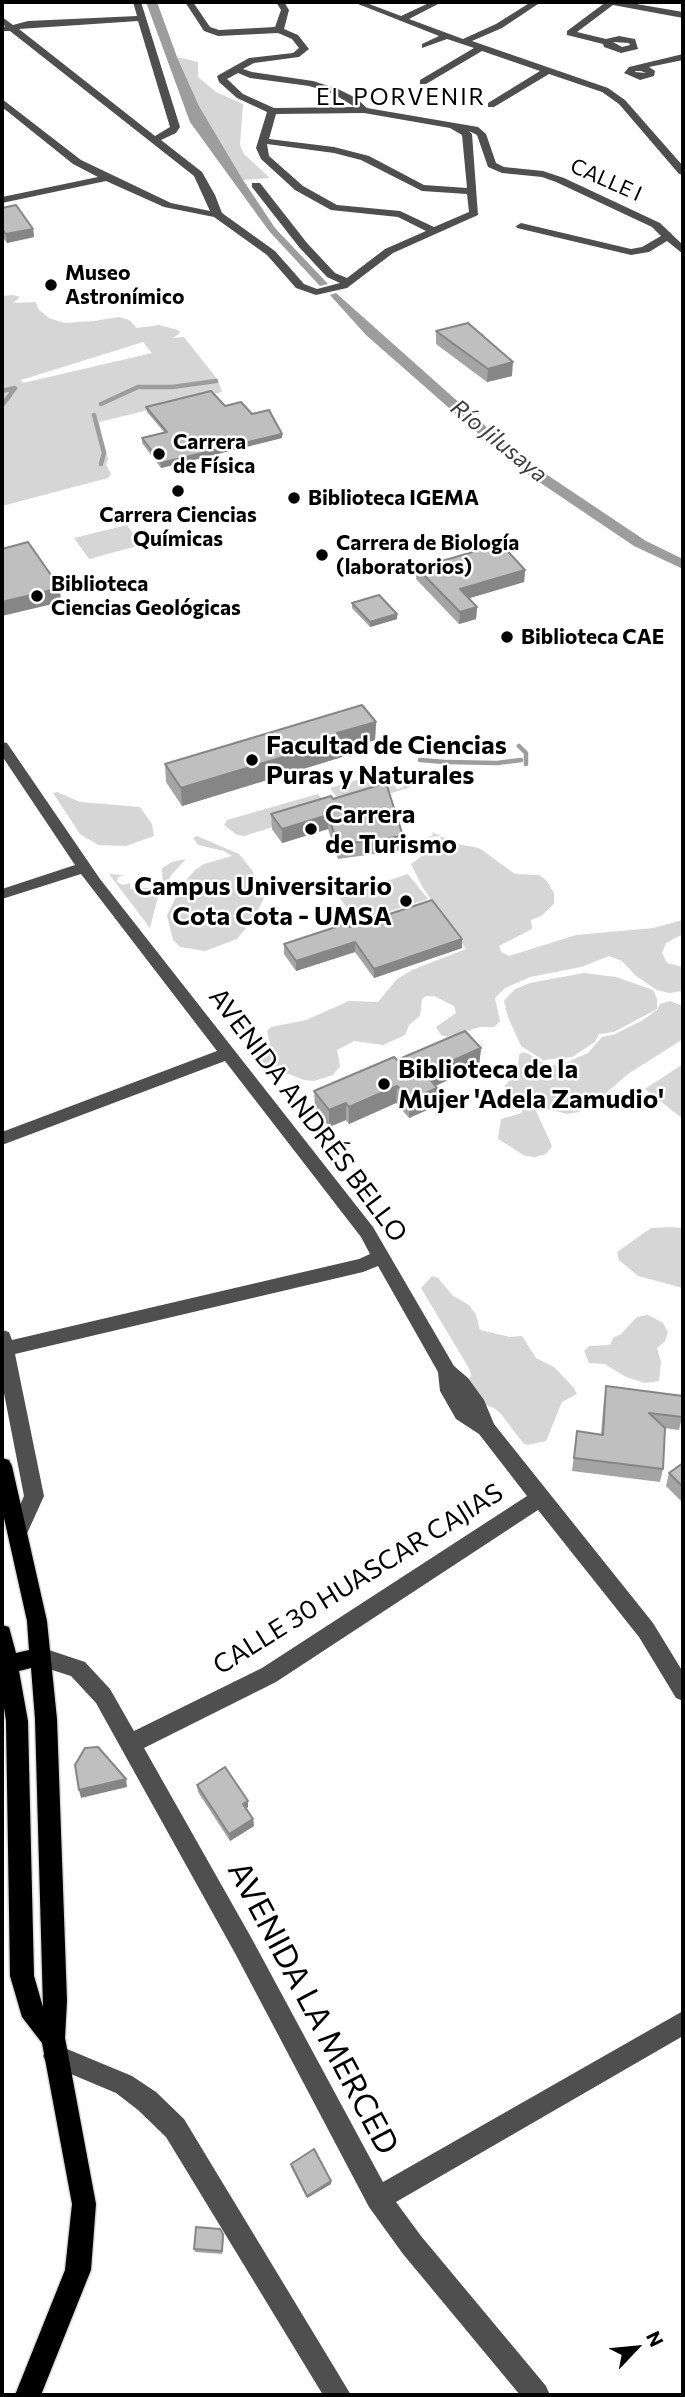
<!DOCTYPE html>
<meta charset="utf-8">
<style>
body{margin:0}
#map{position:relative;width:685px;height:2397px;overflow:hidden;background:#fff;font-family:Commissioner,sans-serif}
canvas{display:block}
.frame{position:absolute;inset:0;border:4px solid #000;pointer-events:none}
.north{position:absolute;left:601px;top:2313px;width:70px;height:70px;-webkit-text-stroke:5px #fff;paint-order:stroke;rotate:64deg;font-size:19px;font-weight:700;line-height:28px;text-align:center;color:#000}
.north::after{content:'';display:block;margin:auto;width:24px;height:32px;background:#000;clip-path:polygon(50% 0,100% 100%,50% 72%,0 100%)}
</style>
<div id="map">
<canvas width="685" height="2397"></canvas>
<div class="frame"></div>
<div class="north">N</div>
</div>
<script>
const ctx = document.querySelector('canvas').getContext('2d');
ctx.lineJoin = 'round';
function fill(path, color) { ctx.fillStyle = color; ctx.fill(path, 'evenodd'); }
const toPath = rows => new Path2D(rows.map(r => 'M' + r).join(''));
function stroke(path, color, width, dash) { ctx.strokeStyle = color; ctx.lineWidth = width; ctx.lineCap = dash ? 'butt' : 'round'; ctx.setLineDash(dash || []); ctx.stroke(path); }
function drawText(font, color, halo, rows, align = 'center') {
  ctx.font = font + ' Commissioner,sans-serif'; ctx.lineWidth = 5; ctx.setLineDash([]); ctx.textBaseline = 'middle'; ctx.strokeStyle = halo; ctx.fillStyle = color; for (const [text, x, y, turn = 0] of rows) {
    ctx.save(); ctx.translate(x, y); ctx.rotate((+turn || 0) * Math.PI / 180); ctx.textAlign = isNaN(turn) ? turn : align; if (halo) ctx.strokeText(text, 0, 0); ctx.fillText(text, 0, 0); ctx.restore();
  }
}
fill(toPath([
 [177,57,198,62,198,77,216,92,243,104,240,145,244,154,270,178,243,180,199,106],
 [13,295,20,297,13,303,36,302,38,309,49,318,64,323,94,321,119,317,129,320,137,328,159,325,178,330,180,333,173,338,184,337,218,380,222,392,99,422,108,459,106,465,111,474,108,478,2,506,2,296],
 [143,342,152,353,23,383,21,380],
 [127,525,141,545,89,559,74,538],
 [383,772,397,789,404,787,398,780,411,787,357,804,341,803,330,788],
 [57,792,80,802,140,807,152,824,154,836,126,846,98,845,80,834,53,793],
 [318,794,330,809,244,836,237,835,224,825,227,820],
 [432,832,446,839,447,845,452,843,479,848,515,874,539,875,547,881,554,893,554,904,541,916,531,920,532,929,499,946,501,952,509,956,576,935,653,928,683,920,683,934,666,943,662,953,667,963,683,967,683,991,669,993,657,990,636,976,622,961,609,956,581,967,530,977,505,988,495,998,500,1021,494,1027,480,1027,448,1037,441,1035,436,1027,456,1013,454,1006,434,996,426,996,422,999,420,1016,409,1025,405,1035,383,1045,354,1041,337,1050,340,1066,333,1075,314,1081,304,1080,289,1074,274,1074,258,1064,251,1056,252,1052,270,1043,267,1031,271,1027,306,1020,349,1001,378,1002,397,979,412,970,466,949,423,888,411,864,426,853,444,847,440,836,427,837,433,835],
 [197,836,239,854,252,870,264,898,254,918,237,939,205,951,180,947,173,940,167,915,182,885,195,870,204,864,232,856,224,851,198,845,193,838],
 [186,859,172,874,158,897,150,928,109,874,124,875,118,877,117,882,123,885,130,883,130,889,163,887,162,868,172,862],
 [408,874,428,899,357,922,339,897],
 [584,973,616,977,653,990,657,999,657,1009,614,1032,599,1034,595,1042,572,1057,543,1060,521,1046,508,1017,504,1001,515,989,530,983],
 [670,1001,683,1006,683,1039,628,1074,592,1105,579,1112,567,1114,543,1108,536,1111,552,1146,546,1154,535,1157,525,1156,498,1139,501,1119,522,1113,521,1107,507,1093,505,1086,518,1069,519,1055,523,1052,529,1054,548,1066,563,1064,588,1053,602,1037,613,1035,643,1020,657,1010,660,1004],
 [683,1064,683,1119,645,1089],
 [670,1227,683,1228,683,1288,638,1276,619,1260,617,1252,651,1228],
 [432,1276,438,1278,453,1296,469,1305,476,1315,480,1330,510,1337,522,1336,536,1358,554,1367,573,1387,577,1394,562,1402,546,1441,527,1445,523,1443,501,1414,494,1408,480,1403,466,1383,471,1376,470,1370,421,1288],
 [648,1315,663,1323,668,1332,665,1341,657,1348,661,1362,659,1381,645,1383,626,1377,605,1364,589,1363,584,1351,589,1346,610,1345,613,1338,621,1334,637,1317]
]), '#d6d6d6');
fill(toPath([
 [146,2,157,2,177,57,199,106,243,180,275,228,328,284,320,286,269,231,190,122],
 [336,293,519,456,646,541,683,559,683,569,634,546,514,465,366,335,330,295]
]), '#9d9d9d');
stroke(toPath([
 [2,391,15,388,11,393],
 [3,404,10,395],
 [101,404,138,387,172,387,216,381],
 [94,415,104,453,101,464],
 [519,746,526,753,526,764],
 [420,760,445,762],
 [447,762,497,763,521,760]
]), '#9d9d9d', 4.5);
const major = toPath([
 [2,1458,9,1460,12,1466,47,1621,57,1719,67,2001,65,2038,96,2204,91,2270,41,2395,15,2395,65,2270,72,2204,42,2043,22,2017,10,1976,6,1721,2,1694,2,1625,9,1627,16,1653,29,1650,27,1621,2,1509,2,1458],
 [31,1668,35,1719,43,2007,34,1976,28,1721,19,1671,31,1668]
]);
stroke(major, '#dbdbdb', 3);
fill(toPath([
 [133,2,141,2,180,127,176,133,161,140,202,172,215,195,222,213,275,251,304,284,317,289,340,283,327,277,299,247,252,187,252,183,260,183,307,243,335,273,347,278,385,249,426,231,398,217,331,210,295,190,261,159,256,148,267,112,237,98,219,82,217,76,249,58,293,53,299,48,292,39,278,33,218,36,204,31,185,2,193,2,210,27,219,30,275,27,281,10,276,2,284,2,289,10,284,29,298,35,309,49,299,57,254,63,243,69,252,72,313,81,338,89,356,98,367,108,478,127,486,134,496,163,504,167,543,171,564,178,660,223,683,245,683,254,667,241,649,252,631,255,517,228,516,226,521,223,631,249,642,247,661,236,652,227,556,182,542,177,502,173,488,167,477,135,469,131,472,134,478,215,393,253,347,288,316,295,296,288,267,255,214,217,164,207,106,181,2,203,2,197,98,177,73,164,2,107,2,99,81,160,171,203,210,211,194,176,10,31,2,31,5,26,2,24,2,17,13,25,28,21,137,16,133,2],
 [138,21,170,127,155,136,19,29,138,21],
 [238,73,250,78,309,86,332,93,355,107,274,108,243,94,227,79,238,73],
 [364,113,450,128,462,135,467,188,424,185,369,156,334,147,269,139,276,114,364,113],
 [267,144,334,153,361,160,422,191,467,194,469,212,434,227,400,211,337,205,303,186,269,156,267,144],
 [353,2,364,2,401,16,431,2,442,2,409,19,463,39,496,24,531,2,541,2,502,28,472,41,608,88,625,100,683,166,683,175,679,174,619,104,602,92,549,74,494,107,488,107,488,103,540,71,482,51,426,84,420,84,420,80,474,48,447,39,422,48,422,44,439,36,353,2],
 [606,2,625,2,683,12,683,18,613,5,577,32,606,39,619,36,635,39,638,49,621,53,604,47,603,44,567,35,567,31,606,2],
 [613,42,629,43,630,45,622,47,613,42],
 [683,54,683,60,649,67,655,71,654,76,640,80,624,73,629,67,683,54],
 [641,71,646,73,635,72,635,71,641,71],
 [2,742,7,743,100,879,373,1227,454,1366,468,1378,484,1400,494,1424,653,1623,683,1672,683,1701,676,1698,639,1637,538,1510,276,1682,144,1748,252,1939,383,2182,683,2011,683,2036,396,2202,421,2236,546,2386,550,2395,520,2395,403,2254,369,2207,236,1955,96,1703,71,1676,33,1664,30,1657,33,1650,40,1647,85,1662,110,1689,134,1731,262,1668,527,1496,479,1434,456,1419,440,1391,438,1372,378,1266,363,1272,15,1354,44,1496,25,1538,18,1541,11,1538,8,1532,24,1496,2,1383,2,1330,9,1332,12,1340,359,1259,370,1254,361,1237,225,1061,2,1145,2,1132,217,1051,81,874,2,899,2,889,75,865,2,756,2,742],
 [55,2044,132,2076,156,2092,184,2119,351,2395,323,2395,166,2137,138,2110,116,2093,47,2064,43,2056,47,2048,55,2044]
]), '#4f4f4f');
fill(major, '#000');
fill(toPath([
 [2,208,33,229,34,237,7,243,2,236],
 [436,331,512,376,487,382,436,344],
 [146,407,252,414,282,438,161,468,142,443,142,438,164,432,147,412],
 [417,568,525,570,524,582,469,598,477,607,476,619,459,624,416,579],
 [352,603,397,619,370,627,352,608],
 [376,722,375,740,342,750,342,757,182,806,166,782,165,764],
 [333,799,403,836,403,850,338,859,328,829,282,843,272,829,271,814],
 [350,927,462,948,374,978,355,952,296,971,284,954,284,944],
 [481,1048,479,1066,435,1086,437,1088,436,1106,409,1118,396,1103,349,1124,346,1120,329,1127,315,1109,314,1091,397,1060],
 [606,1386,682,1417,679,1430,664,1428,663,1469,660,1482,572,1471,577,1431,601,1434,604,1400],
 [683,1463,683,1503,666,1486,669,1473],
 [197,1785,248,1807,246,1809,253,1819,254,1826,230,1841,198,1792],
 [291,2164,331,2181,331,2184,307,2198,291,2167],
 [224,2237,222,2254,195,2252,194,2249]
]), '#a4a4a4');
fill(toPath([
 [33,229,34,237,7,243,6,234],
 [513,362,512,376,487,382,488,369],
 [282,434,282,438,161,468,161,463],
 [525,570,524,582,460,601,460,589],
 [60,588,61,602,2,616,2,602],
 [477,607,476,619,459,624,460,612],
 [397,614,397,619,370,627,370,622],
 [376,722,375,740,342,750,342,757,182,806,181,788,337,733],
 [328,815,328,829,282,843,282,829],
 [462,939,462,948,374,978,374,969],
 [355,942,355,952,296,971,296,961],
 [481,1048,479,1066,424,1091,425,1073],
 [397,1086,396,1103,349,1124,349,1107],
 [437,1088,436,1106,409,1118,410,1100],
 [346,1103,346,1120,329,1127,329,1110],
 [126,1779,127,1787,81,1798,79,1790],
 [248,1801,248,1807,243,1810,243,1804],
 [253,1819,254,1826,230,1841,229,1834],
 [331,2181,331,2184,307,2198,307,2196]
]), '#868686');
const building = toPath([
 [16,205,33,229,6,234,2,229,2,208,16,205],
 [468,323,513,362,488,369,436,331,468,323],
 [211,391,225,406,241,402,252,414,269,410,282,434,161,463,142,438,167,432,146,407,211,391],
 [28,542,60,588,2,602,2,549,28,542],
 [501,544,525,570,460,589,477,607,460,612,417,568,501,544],
 [379,595,397,614,370,622,352,603,379,595],
 [362,705,376,722,337,733,342,739,181,788,165,764,362,705],
 [386,783,403,836,338,845,328,815,282,829,271,814,331,796,333,799,386,783],
 [432,900,462,939,374,969,355,942,296,961,284,944,348,923,350,927,432,900],
 [465,1031,481,1048,425,1073,437,1088,410,1100,397,1086,349,1107,346,1103,329,1110,314,1091,394,1057,397,1060,465,1031],
 [606,1386,683,1396,682,1417,649,1413,665,1428,663,1469,574,1458,577,1431,603,1435,606,1386],
 [683,1463,683,1487,669,1473,683,1463],
 [98,1747,126,1779,79,1790,75,1765,85,1748,98,1747],
 [225,1767,248,1801,243,1804,253,1819,229,1834,197,1785,225,1767],
 [314,2149,331,2181,307,2196,291,2164,314,2149],
 [196,2227,220,2229,223,2234,222,2251,194,2249,196,2227]
]);
fill(building, '#bfbfbf');
stroke(building, '#868686', 2);
for (const [x, y, r, color] of [
 [51,285,7,"#000"],
 [159,454,7,"#000"],
 [178,491,7,"#000"],
 [294,498,7,"#000"],
 [322,555,7,"#000"],
 [37,596,7,"#000"],
 [507,637,7,"#000"],
 [252,760,7,"#000"],
 [311,829,7,"#000"],
 [406,901,7,"#000"],
 [384,1084,7,"#000"]
]) { const dot = new Path2D(); dot.arc(x, y, r, 0, 2 * Math.PI); ctx.fillStyle = color; ctx.fill(dot); stroke(dot, '#fff', 2.5); }
drawText('21px', '#000', '#fff', [
 ["CALLE I",606,180,24]
]);
drawText('bold 21px', '#000', '#fff', [
 ["Museo",65,273],
 ["Astronímico",65,297],
 ["Carrera",173,442],
 ["de Física",173,466],
 ["Biblioteca IGEMA",308,498],
 ["Carrera Ciencias",178,515,"center"],
 ["Químicas",178,539,"center"],
 ["Carrera de Biología",336,543],
 ["(laboratorios)",336,567],
 ["Biblioteca",51,584],
 ["Ciencias Geológicas",51,608],
 ["Biblioteca CAE",521,637]
], 'left');
ctx.letterSpacing = '2px';
drawText('23px', '#000', '#fff', [
 ["EL PORVENIR",401,97]
]);
ctx.letterSpacing = '0px';
drawText('italic 23px', '#3e3e3e', '#fff', [
 ["Río Jilusaya",499,441,39]
]);
drawText('bold 26px', '#000', '#fff', [
 ["Facultad de Ciencias",266,745],
 ["Puras y Naturales",266,775],
 ["Carrera",325,814],
 ["de Turismo",325,844],
 ["Campus Universitario",392,886,"right"],
 ["Cota Cota - UMSA",392,916,"right"],
 ["Biblioteca de la",398,1069],
 ["Mujer 'Adela Zamudio'",398,1099]
], 'left');
drawText('26px', '#000', '#fff', [
 ["AVENIDA ANDRÉS BELLO",308,1115,53],
 ["CALLE 30 HUASCAR CAJIAS",358,1579,-32]
]);
drawText('32px', '#000', '#fff', [
 ["AVENIDA LA MERCED",313,2008,62]
]);
</script>
